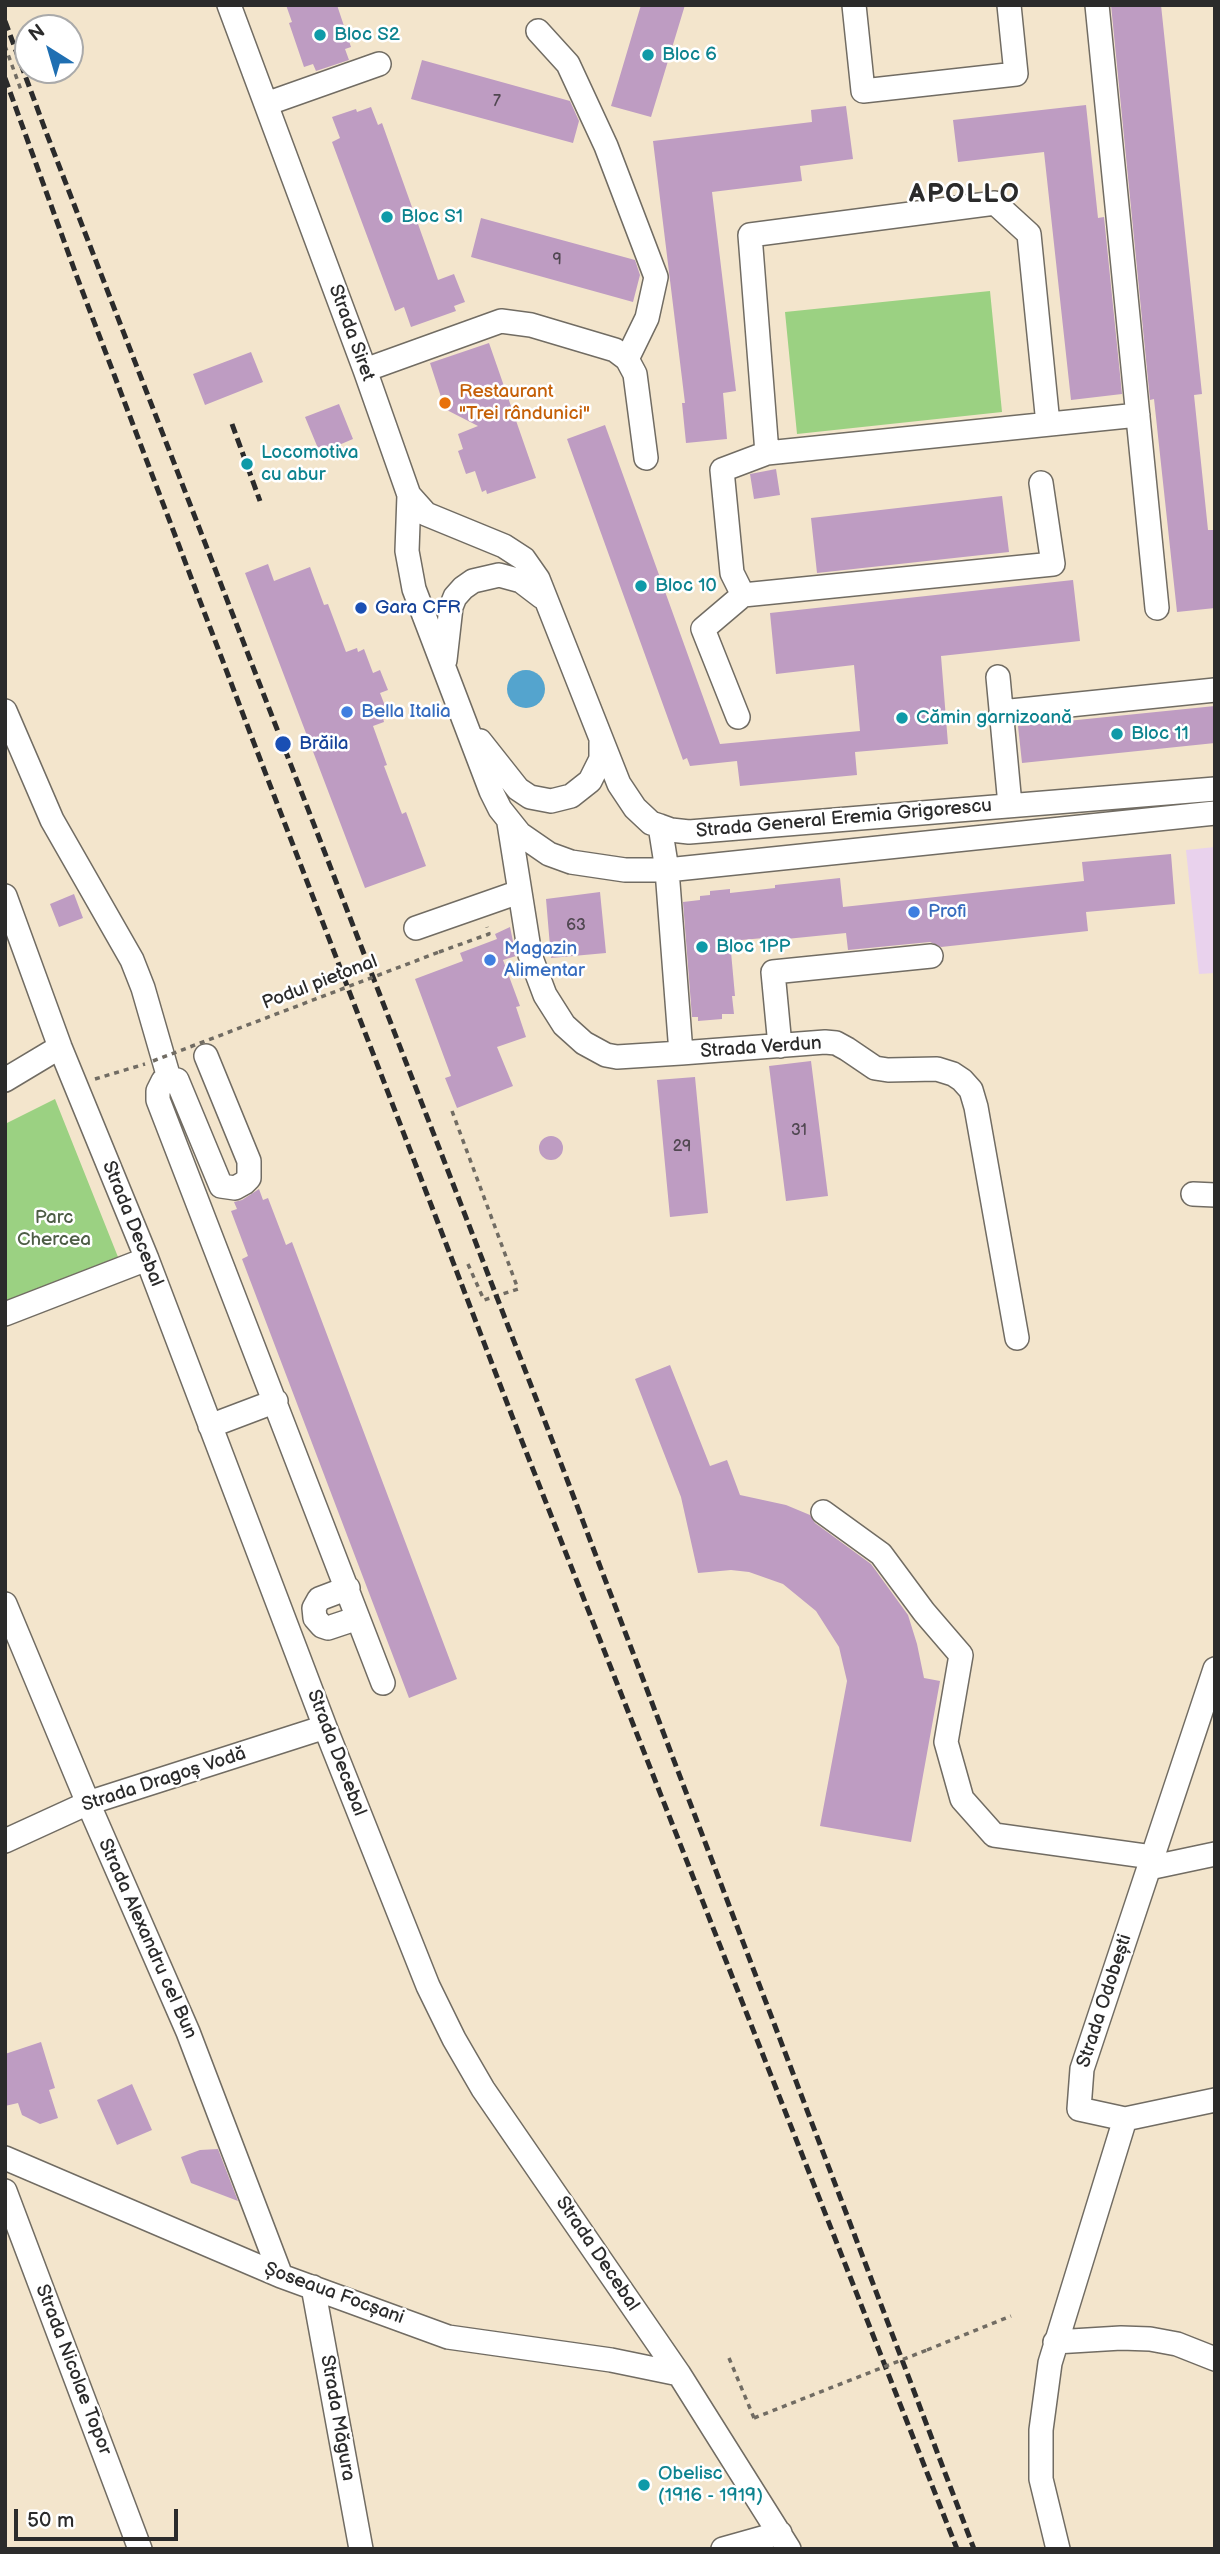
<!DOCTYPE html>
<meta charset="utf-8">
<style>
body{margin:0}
#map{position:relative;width:1220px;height:2554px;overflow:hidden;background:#f3e5cc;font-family:"Balsamiq Sans",sans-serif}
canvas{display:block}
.frame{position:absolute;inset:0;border:7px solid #2b2b2b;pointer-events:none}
.north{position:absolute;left:14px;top:14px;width:70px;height:70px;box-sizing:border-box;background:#fff;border:2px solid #aaa;border-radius:50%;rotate:323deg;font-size:19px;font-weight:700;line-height:28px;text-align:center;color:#2b2b2b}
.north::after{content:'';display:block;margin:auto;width:24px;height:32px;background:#1f6fb2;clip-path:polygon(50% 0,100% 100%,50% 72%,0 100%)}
.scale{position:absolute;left:14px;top:2509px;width:164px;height:32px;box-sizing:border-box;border:4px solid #2b2b2b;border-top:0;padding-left:9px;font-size:21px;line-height:24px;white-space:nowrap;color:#2b2b2b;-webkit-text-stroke:5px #fff;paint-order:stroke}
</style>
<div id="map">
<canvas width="1220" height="2554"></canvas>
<div class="frame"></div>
<div class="north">N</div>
<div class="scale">50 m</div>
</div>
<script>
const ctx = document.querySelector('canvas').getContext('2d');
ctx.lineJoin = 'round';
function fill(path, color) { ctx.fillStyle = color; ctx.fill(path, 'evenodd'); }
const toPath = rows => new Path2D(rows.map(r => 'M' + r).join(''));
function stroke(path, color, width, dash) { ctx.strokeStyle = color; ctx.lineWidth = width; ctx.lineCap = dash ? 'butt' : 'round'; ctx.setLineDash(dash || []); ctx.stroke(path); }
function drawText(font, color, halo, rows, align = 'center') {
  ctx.font = font + ' "Balsamiq Sans",sans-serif'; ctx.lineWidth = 5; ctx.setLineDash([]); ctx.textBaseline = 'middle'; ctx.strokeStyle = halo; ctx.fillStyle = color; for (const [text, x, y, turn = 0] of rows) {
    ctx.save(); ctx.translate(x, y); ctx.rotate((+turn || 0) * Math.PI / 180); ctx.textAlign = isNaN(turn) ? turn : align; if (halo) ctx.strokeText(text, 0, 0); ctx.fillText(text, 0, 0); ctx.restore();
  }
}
fill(toPath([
 [1215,847,1215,973,1199,974,1186,850]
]), '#e9d2ed');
fill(toPath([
 [990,291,1002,412,797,434,785,312],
 [55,1099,118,1257,5,1301,5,1124]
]), '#9bd182');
fill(toPath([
 '507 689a19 19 0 1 1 38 0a19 19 0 1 1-38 0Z'
]), '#54a4ce');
fill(toPath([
 [286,5,337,5,351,47,345,49,349,60,316,71,313,64,304,67,289,23,292,22],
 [641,5,685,5,651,117,611,106],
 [1111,5,1161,5,1202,394,1194,395,1208,530,1215,530,1215,608,1177,612,1154,399,1150,400],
 [422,60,570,101,579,121,573,143,411,99],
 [1086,105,1098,218,1104,217,1122,394,1071,400,1044,152,958,162,953,120],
 [846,106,853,159,800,166,802,181,712,192,736,391,723,393,727,439,686,443,682,403,685,403,653,141,812,122,811,110],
 [371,107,378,125,382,123,438,280,454,274,465,302,454,306,456,311,411,327,404,307,395,311,332,142,340,138,332,117,356,109,357,112],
 [481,218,635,260,640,275,633,302,471,257],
 [489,343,536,478,487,494,486,490,482,492,475,471,466,474,458,451,463,449,458,434,478,426,439,406,442,400,430,363],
 [251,352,263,382,205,405,193,374],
 [339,404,353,439,320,453,305,417],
 [605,425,720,744,860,731,854,665,776,674,770,613,1073,580,1080,641,941,656,948,744,855,752,857,775,740,786,737,761,690,766,687,758,683,760,567,439],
 [776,469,780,495,754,499,750,474],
 [1002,496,1009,552,817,573,811,518],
 [268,564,274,581,310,567,324,605,328,604,346,652,357,648,358,652,364,649,373,673,380,670,388,690,380,693,389,716,383,718,384,722,373,726,387,765,384,766,402,814,406,812,426,866,365,888,245,573],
 [1215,706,1215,743,1022,763,1018,726],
 [1171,854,1175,904,1086,912,1088,931,941,947,930,942,848,950,846,933,776,940,775,937,730,941,735,996,732,996,734,1014,722,1014,722,1019,698,1021,698,1017,692,1017,683,902,700,900,700,896,710,895,710,891,730,889,730,893,775,888,775,885,840,878,843,907,1084,881,1082,862],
 [600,892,606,953,551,958,546,899],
 [74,894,83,918,59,927,50,904],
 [510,927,516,956,503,960,520,1006,516,1007,526,1037,497,1047,513,1086,457,1108,445,1078,451,1076,415,979,463,961,460,953,497,939,495,934],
 [811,1061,828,1196,786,1201,769,1066],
 [695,1077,708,1213,670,1217,657,1080],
 '539 1148a12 12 0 1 1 24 0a12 12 0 1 1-24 0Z',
 [259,1189,263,1200,268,1198,286,1245,292,1242,457,1679,409,1698,242,1259,248,1256,231,1211,237,1209,234,1202,242,1200],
 [670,1365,710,1466,727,1460,740,1495,786,1505,810,1515,815,1523,871,1564,908,1615,917,1644,924,1678,940,1681,911,1842,820,1826,847,1681,839,1647,816,1611,783,1584,749,1572,731,1570,698,1573,681,1497,635,1379],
 [41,2042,55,2088,49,2090,58,2118,40,2124,22,2115,18,2103,5,2106,5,2054],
 [132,2084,152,2130,117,2145,97,2100],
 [218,2149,238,2201,191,2183,181,2157,200,2150]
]), '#be9cc2');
const minor = toPath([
 [229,5,365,370,409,495,407,551,414,589,491,791,500,809,520,834,549,854,571,862,625,870,667,870,1215,813],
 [854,5,863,91,1016,74,1009,5],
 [1097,5,1157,608],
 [538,31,568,64,606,146,656,277,647,318,627,359],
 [266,104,379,64],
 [365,370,501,321,531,325,615,350,627,359,635,374,646,458],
 [767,453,750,235,995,203,1029,234,1048,424],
 [409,495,426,514,504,546,524,559,538,579,619,784,635,808,651,823,660,826,671,830,689,832,1215,789],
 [743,595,732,573,722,470,767,453,1138,415],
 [445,660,451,607,455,597,463,588,473,581,499,575,521,581,542,597],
 [998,677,1010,805],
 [5,711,52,820,132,960,143,988,169,1078],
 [1001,712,1215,690],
 [738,717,703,629,743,595,1053,564,1041,483],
 [480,741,518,789,530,797,551,801,571,796,590,781,601,759,601,743],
 [509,823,530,955,545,995,564,1025,584,1043,606,1055,617,1057,681,1053],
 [660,826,667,870,681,1053,825,1042,836,1043,847,1049,875,1068,888,1070,937,1069,953,1074,962,1080,971,1090,976,1107,1017,1338],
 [5,896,60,1047,147,1259,325,1727,428,1986,454,2039,483,2089,679,2374,789,2549],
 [416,928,519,892],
 [780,1046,773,972,931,956],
 [206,1056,249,1161,249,1178,244,1183,235,1188,221,1186,177,1080,169,1078,163,1081,158,1091,158,1100,383,1683],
 [5,1080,60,1047],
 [1193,1194,1215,1195],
 [5,1314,147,1259],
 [210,1426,276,1401],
 [823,1512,881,1554,924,1612,961,1655,946,1742,962,1799,994,1835,1152,1857],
 [348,1588,319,1599,314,1608,315,1618,322,1626,328,1628,358,1618],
 [5,1604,88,1803,188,2032,281,2276],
 [5,1841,88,1803,325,1727],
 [1149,1868,1215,1854],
 [1125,2119,1215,2100],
 [5,2158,281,2276,448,2337,611,2360,679,2374],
 [5,2191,140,2549],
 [313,2287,361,2549],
 [1055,2342,1121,2338,1150,2339,1177,2344,1215,2359],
 [723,2549,780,2533],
 [1058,2549,1041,2479,1041,2430,1050,2363,1125,2119,1079,2109,1082,2069,1215,1669]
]);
stroke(minor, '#716c63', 26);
stroke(toPath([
 [5,46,21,90],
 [439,952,489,934,487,927],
 [95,1079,145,1064],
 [452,1111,518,1289,484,1300,467,1262],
 [927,2350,1011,2316],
 [729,2358,754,2418]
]), '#716c63', 3.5, [5, 5]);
stroke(minor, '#fff', 23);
stroke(toPath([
 [5,21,46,132,544,1419,974,2549],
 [5,78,77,277,252,738,514,1421,957,2549],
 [232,424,260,501]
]), '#2b2b2b', 5, [10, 5]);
stroke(toPath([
 [153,1061,439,952],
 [754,2418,927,2350]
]), '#716c63', 3.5, [5, 5]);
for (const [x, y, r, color] of [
 [320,35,7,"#0f9aa8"],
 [648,55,7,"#0f9aa8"],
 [387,217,7,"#0f9aa8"],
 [445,403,7,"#e8710a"],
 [247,464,7,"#0f9aa8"],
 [641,586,7,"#0f9aa8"],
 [361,608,7,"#1a4fb4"],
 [347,712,7,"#3f7fe0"],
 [902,718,7,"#0f9aa8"],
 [1117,734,7,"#0f9aa8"],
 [283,744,9,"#1a4fb4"],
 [914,912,7,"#3f7fe0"],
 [702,947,7,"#0f9aa8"],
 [490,960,7,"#3f7fe0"],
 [644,2485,7,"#0f9aa8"]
]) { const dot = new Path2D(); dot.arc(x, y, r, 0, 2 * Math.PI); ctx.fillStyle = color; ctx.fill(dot); stroke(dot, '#fff', 2.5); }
drawText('16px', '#504751', null, [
 ["7",497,102],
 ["9",557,260],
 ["63",576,926],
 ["31",799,1131],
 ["29",682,1147]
]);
drawText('19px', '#0d838f', '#fff', [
 ["Bloc S2",334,35],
 ["Bloc 6",662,55],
 ["Bloc S1",401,217],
 ["Locomotiva",261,453],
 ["cu abur",261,475],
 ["Bloc 10",655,586],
 ["Cămin garnizoană",916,718],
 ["Bloc 11",1131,734],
 ["Bloc 1PP",716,947],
 ["Obelisc",658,2474],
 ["(1916 - 1919)",658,2496]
], 'left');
drawText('19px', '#2b2b2b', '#fff', [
 ["Strada Siret",351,333,70],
 ["Strada General Eremia Grigorescu",844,819,-5],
 ["Podul pietonal",320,983,-21],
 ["Strada Verdun",761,1048,-4],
 ["Strada Decebal",132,1224,68],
 ["Strada Decebal",336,1753,69],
 ["Strada Dragoș Vodă",164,1780,-18],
 ["Strada Alexandru cel Bun",147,1939,66],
 ["Strada Odobești",1105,2001,-72],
 ["Strada Decebal",597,2254,56],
 ["Șoseaua Focșani",334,2294,20],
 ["Strada Nicolae Topor",73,2370,69],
 ["Strada Măgura",337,2418,80]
]);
drawText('19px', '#c56008', '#fff', [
 ["Restaurant",459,392],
 ["\"Trei rândunici\"",459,414]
], 'left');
drawText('19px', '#164399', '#fff', [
 ["Gara CFR",375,608],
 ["Brăila",299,744]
], 'left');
drawText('19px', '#366cbe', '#fff', [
 ["Bella Italia",361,712],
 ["Profi",928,912],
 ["Magazin",504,949],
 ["Alimentar",504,971]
], 'left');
drawText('19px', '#4d5d45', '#fff', [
 ["Parc",54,1218],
 ["Chercea",54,1240]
]);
ctx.letterSpacing = '2px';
drawText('bold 26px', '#2b2b2b', '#fff', [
 ["APOLLO",965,195]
]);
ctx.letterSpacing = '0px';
</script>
